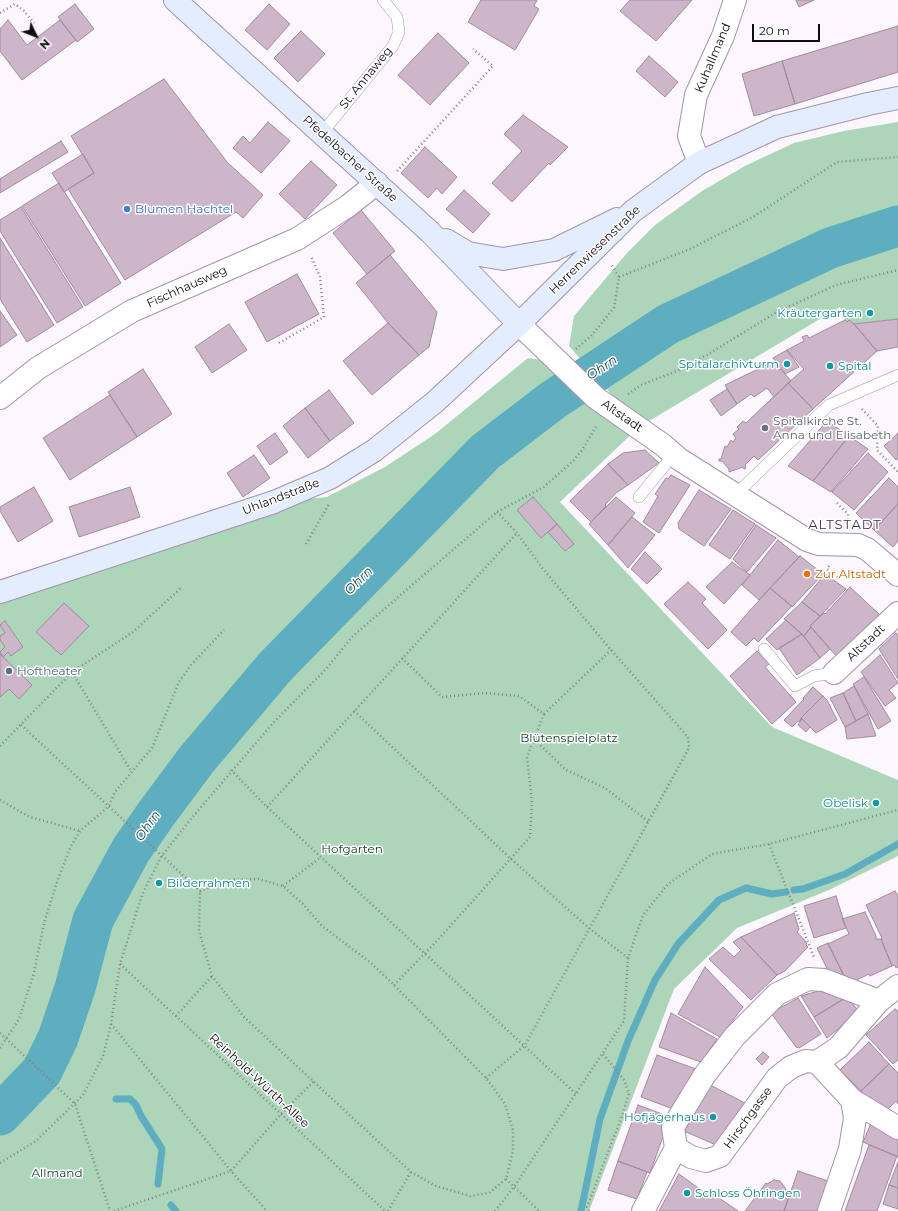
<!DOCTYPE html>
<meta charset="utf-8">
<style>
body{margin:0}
#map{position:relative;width:898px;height:1211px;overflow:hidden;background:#fbf7fd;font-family:Montserrat,sans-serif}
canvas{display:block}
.north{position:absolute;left:16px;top:16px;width:40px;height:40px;-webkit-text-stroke:3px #fff;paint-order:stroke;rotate:133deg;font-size:11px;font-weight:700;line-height:16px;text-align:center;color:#110c14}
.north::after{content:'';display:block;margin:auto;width:14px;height:18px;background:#110c14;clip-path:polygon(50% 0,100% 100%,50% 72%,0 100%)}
.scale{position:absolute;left:752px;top:24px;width:68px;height:18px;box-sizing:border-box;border:2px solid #110c14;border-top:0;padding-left:5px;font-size:12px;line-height:14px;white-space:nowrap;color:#110c14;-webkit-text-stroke:3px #fff;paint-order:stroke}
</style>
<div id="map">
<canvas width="898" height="1211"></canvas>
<div class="north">N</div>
<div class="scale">20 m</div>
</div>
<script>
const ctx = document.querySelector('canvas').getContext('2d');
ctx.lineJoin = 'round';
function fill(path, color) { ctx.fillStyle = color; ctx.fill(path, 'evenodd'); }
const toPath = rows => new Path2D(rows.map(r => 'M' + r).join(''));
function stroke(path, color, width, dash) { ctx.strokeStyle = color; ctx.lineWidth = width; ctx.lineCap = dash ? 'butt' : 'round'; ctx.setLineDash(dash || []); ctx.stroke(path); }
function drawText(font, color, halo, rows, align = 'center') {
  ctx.font = font + ' Montserrat,sans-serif'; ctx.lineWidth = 3; ctx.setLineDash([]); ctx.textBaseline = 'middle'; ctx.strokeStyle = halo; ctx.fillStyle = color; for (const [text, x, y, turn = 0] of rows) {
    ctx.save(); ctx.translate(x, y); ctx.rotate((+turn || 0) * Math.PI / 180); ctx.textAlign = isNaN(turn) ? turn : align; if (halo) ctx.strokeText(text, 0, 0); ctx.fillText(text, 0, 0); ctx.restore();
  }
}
fill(toPath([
 [898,122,898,319,854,324,849,320,847,322,845,320,840,307,639,427,560,502,772,727,898,780,898,856,829,890,737,928,674,989,589,1211,0,1211,0,592,274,502,327,497,385,467,435,434,528,358,548,361,638,425,569,346,574,316,627,253,655,225,702,191,745,166,794,143,844,131]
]), '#add5b9');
stroke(toPath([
 [794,890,803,889,845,874,898,844],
 [116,1099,130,1099,136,1105,141,1116,162,1149,158,1184],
 [171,1205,176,1211],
 [581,1211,600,1119,628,1041,655,980,678,944,719,900,746,888,772,894,786,892]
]), '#5eaec0', 7);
stroke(toPath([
 [0,1115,42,1071,58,1038,75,988,93,920,131,850,156,814,197,759,275,667,485,452,553,400,668,324,830,248,898,226]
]), '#5eaec0', 41);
const building = toPath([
 [481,0,537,0,534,6,539,9,515,50,468,22,481,0],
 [630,0,692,0,656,41,620,11,630,0],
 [796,0,814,0,799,7,796,0],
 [75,4,94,29,77,42,58,17,75,4],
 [269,4,290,24,267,50,245,30,269,4],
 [8,20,27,45,60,20,76,40,22,80,0,51,0,29,8,20],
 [898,26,898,72,795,104,782,61,898,26],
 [301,31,325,54,298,82,274,58,301,31],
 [438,33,469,63,430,105,398,75,438,33],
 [649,56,678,82,665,97,636,71,649,56],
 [782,61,795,104,754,116,742,74,782,61],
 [164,79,227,162,263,195,243,218,236,212,125,280,68,189,94,173,71,136,164,79],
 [523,115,568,147,550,165,549,163,512,202,492,183,522,151,504,134,523,115],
 [268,122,290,141,261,173,233,148,243,136,250,143,268,122],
 [61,141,68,152,0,193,0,179,61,141],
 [425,147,457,177,442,194,437,188,428,198,401,173,425,147],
 [83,154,94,173,64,192,52,173,83,154],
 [311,161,337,185,305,219,279,194,311,161],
 [59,183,121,283,85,306,22,206,59,183],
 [464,190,490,214,473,233,446,209,464,190],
 [21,207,83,307,57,323,0,231,0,220,21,207],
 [361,210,395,251,367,274,333,233,361,210],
 [0,238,54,325,27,342,0,299,0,238],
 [390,255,437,312,429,347,419,355,388,323,356,283,390,255],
 [297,274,319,314,267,342,245,302,297,274],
 [0,311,17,335,0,347,0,311],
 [898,319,898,347,877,351,854,324,898,319],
 [845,320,847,322,849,320,854,324,877,351,813,409,788,383,804,369,787,350,804,341,802,337,807,335,809,338,845,320],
 [388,323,419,355,372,395,343,361,388,323],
 [229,324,247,350,212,373,195,347,229,324],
 [787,350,799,367,785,374,773,358,787,350],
 [775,361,779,370,781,369,791,381,774,397,767,388,754,397,751,394,737,404,725,385,775,361],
 [143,369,172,414,137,437,108,392,143,369],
 [788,383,813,409,758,460,754,456,745,465,746,468,744,469,743,467,729,472,729,469,722,461,719,461,719,459,721,459,725,446,727,447,731,440,733,442,736,438,733,434,739,429,737,427,743,421,746,423,788,383],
 [727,389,737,404,721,416,710,400,727,389],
 [329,390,354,423,330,441,305,408,329,390],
 [110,395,137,437,70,480,43,438,110,395],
 [305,408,330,441,308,458,283,426,305,408],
 [827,421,849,436,813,481,788,466,827,421],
 [275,433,288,452,270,465,257,446,275,433],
 [898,433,898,459,896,460,884,446,898,433],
 [849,436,868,449,831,492,813,481,849,436],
 [645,450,659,463,628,485,608,464,623,453,645,450],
 [868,453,888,472,854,510,832,492,868,453],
 [254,455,270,478,243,497,227,473,254,455],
 [608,464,628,485,616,493,605,505,606,506,591,522,570,501,608,464],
 [671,475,690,485,659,533,643,522,658,496,655,494,666,478,668,479,671,475],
 [889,478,898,487,898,504,874,530,856,513,889,478],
 [34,487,53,521,18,542,0,511,0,507,34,487],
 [130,487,140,517,79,537,69,507,130,487],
 [699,490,731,509,704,546,679,529,678,523,699,490],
 [533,497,557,524,541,538,517,510,533,497],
 [616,497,635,513,608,545,589,524,616,497],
 [898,504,898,541,893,547,874,530,898,504],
 [733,510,755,524,730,559,709,545,733,510],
 [632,517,655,535,628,568,608,545,632,517],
 [557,524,574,544,565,551,548,532,557,524],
 [756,525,776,538,747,572,733,559,756,525],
 [778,540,799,557,759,600,742,585,778,540],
 [645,552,662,569,647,584,631,569,645,552],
 [800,556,823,574,792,607,770,588,800,556],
 [732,562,750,575,724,604,706,587,732,562],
 [825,574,846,589,820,616,802,602,825,574],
 [688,582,706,599,702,603,727,630,708,649,664,604,688,582],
 [850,587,880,615,837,657,810,626,824,613,825,614,850,587],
 [770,588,792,606,758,642,754,638,746,646,731,632,770,588],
 [802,602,820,616,810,626,811,627,804,636,784,619,802,602],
 [64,603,89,626,61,655,36,632,64,603],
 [786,620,802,634,777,650,766,639,786,620],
 [5,621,23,647,11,656,8,652,3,657,0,652,5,647,0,640,0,636,5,633,0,625,5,621],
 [811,627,830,649,820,658,804,636,811,627],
 [896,633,898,635,898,679,879,649,896,633],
 [802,634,820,658,797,675,779,648,802,634],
 [757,651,769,664,765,667,796,702,772,724,730,676,757,651],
 [0,654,32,685,19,699,9,689,0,697,0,654],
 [880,655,898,683,889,690,896,698,885,706,861,672,880,655],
 [864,677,891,721,878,729,853,684,864,677],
 [854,686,868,714,856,721,843,693,854,686],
 [813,687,823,696,801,718,800,722,798,721,792,727,784,720,804,699,803,698,813,687],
 [843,693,856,721,845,727,830,698,843,693],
 [823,696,827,700,837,720,816,733,801,718,823,696],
 [868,714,876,736,847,739,845,727,868,714],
 [802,719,810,727,806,732,798,725,802,719],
 [895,891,898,896,898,967,896,968,895,965,892,966,881,939,882,938,866,905,895,891],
 [836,896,846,928,814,938,804,906,836,896],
 [865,912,876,936,876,939,881,939,892,966,870,976,869,974,848,984,828,944,849,934,842,919,865,912],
 [794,913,799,929,797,932,807,943,806,945,808,947,785,971,777,975,741,937,794,913],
 [741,937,777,975,751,1000,709,959,723,947,734,957,741,950,733,942,741,937],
 [828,943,848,984,833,981,817,948,828,943],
 [705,967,743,1007,720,1037,678,1014,705,967],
 [829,988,847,997,814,1017,801,996,829,988],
 [847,997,859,1012,827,1038,814,1017,847,997],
 [798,998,821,1034,799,1048,796,1047,771,1013,798,998],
 [895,1009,898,1011,898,1060,893,1064,866,1035,895,1009],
 [671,1013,717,1039,701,1062,659,1047,671,1013],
 [869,1042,889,1064,861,1091,840,1070,869,1042],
 [763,1052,769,1057,762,1065,756,1059,763,1052],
 [657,1055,696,1069,676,1110,641,1097,657,1055],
 [889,1064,898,1073,898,1104,896,1101,884,1113,861,1091,889,1064],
 [710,1085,745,1103,716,1145,684,1131,710,1085],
 [638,1105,670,1117,650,1173,618,1161,638,1105],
 [872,1121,898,1133,898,1157,863,1142,872,1121],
 [869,1145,897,1156,877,1211,845,1211,869,1145],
 [618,1161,647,1172,637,1199,608,1190,618,1161],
 [898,1162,898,1188,889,1185,898,1162],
 [798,1171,834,1183,824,1211,784,1211,798,1171],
 [679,1174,708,1195,710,1192,738,1211,659,1211,679,1174],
 [774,1180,780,1181,786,1189,785,1197,788,1199,784,1211,745,1211,766,1183,767,1184,774,1180],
 [889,1185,898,1188,898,1209,883,1204,889,1185]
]);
fill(building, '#cdb5ca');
stroke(building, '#a18b9f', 1);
const lane = toPath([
 [322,133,393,46,399,32,397,17,383,0],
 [736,494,829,405,898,375],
 [639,497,674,454],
 [764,649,795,686,814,676,834,673]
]);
const street = toPath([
 [699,163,689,136,696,95,723,36,735,0],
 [519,324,596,398,663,445,679,459,807,540,819,544,858,545,867,549,898,575],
 [0,398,38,368,132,311,297,239,348,206,377,183],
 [834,673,898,613],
 [852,1100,898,1128],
 [676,1148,691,1157,706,1161,720,1156,777,1078,791,1067,806,1061,817,1062],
 [643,1211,676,1148,673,1127,704,1076,735,1036,777,994,808,979,824,980,879,1001],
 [829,1211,850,1149,855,1118,852,1100,817,1062,838,1048,879,1001,898,986]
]);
const secondary = toPath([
 [175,0,430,232,519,324],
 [446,240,468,253,503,259,554,250,617,219],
 [0,592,274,502,330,478,375,450,435,402,519,324,633,211,699,163,777,127,868,104,898,98]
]);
stroke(lane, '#a393ab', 12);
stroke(street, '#a393ab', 24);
stroke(secondary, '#a393ab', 24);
stroke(toPath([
 [0,13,15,4,24,11,34,23],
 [397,171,493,66,473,49],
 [619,277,690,249,753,217,837,162,898,157],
 [279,343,324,317,320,277,311,256],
 [576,349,591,336,614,308,619,277,611,264],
 [628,394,641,385,677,371,712,352,775,313,836,285,898,270],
 [862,409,878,426,877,450,898,472],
 [837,503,848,514,848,522],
 [306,544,329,504],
 [829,566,827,569,839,578],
 [402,658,442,697,485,693,519,696,544,714,611,650],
 [72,672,133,632,182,587],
 [354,711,510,858,590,929,628,958],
 [544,714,534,739,566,770,605,788,649,822],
 [21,725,200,891,230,880,258,879,283,886,303,904,322,926,371,963,394,985,486,1078,505,1104,513,1130,513,1151,506,1179,489,1193,470,1196,436,1186,411,1172,244,1017,212,976,199,931,200,891],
 [0,746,72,672,131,771],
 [231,770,267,807,576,1094],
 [0,800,30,817,80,831],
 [267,807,517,533],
 [769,844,814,957],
 [283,886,321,857],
 [120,964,385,1211],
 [394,985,434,944,530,837,532,803,527,757,534,739],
 [176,1016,212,976],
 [111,1024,231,1171,267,1211],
 [0,1033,75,1104,110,1211],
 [0,1048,19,1019,34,973,44,923,58,879,71,846,80,831,109,806,115,792,152,748,179,682,191,665,224,630],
 [486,1078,525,1045,689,748,688,737,611,650,543,569,517,533,497,512],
 [0,1163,36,1141,83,1095,103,1056,111,1024,120,964,142,895,161,857,190,820,274,722,326,669,353,636,497,512,544,487,573,461,582,450,597,425],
 [506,1179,539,1211],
 [114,1211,231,1171,281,1114,314,1081],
 [388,1211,411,1172],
 [495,1211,514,1187,624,1021,628,958,643,915,668,884,712,854,769,844,898,810],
 [589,1211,587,1207,622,1116,629,1093,624,1080,603,1054]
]), '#868188', 2.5, [1, 3]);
stroke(lane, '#fff', 11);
stroke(street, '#fff', 22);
stroke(secondary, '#e4edfd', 22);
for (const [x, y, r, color] of [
 [127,209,4,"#3f7fe0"],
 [870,313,4,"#0f9aa8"],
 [787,364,4,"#0f9aa8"],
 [830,366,4,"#0f9aa8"],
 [765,428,4,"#6b7280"],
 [807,574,4,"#e8710a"],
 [9,671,4,"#5c6f8a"],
 [876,803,4,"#0f9aa8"],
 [159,883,4,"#0f9aa8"],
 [713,1117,4,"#0f9aa8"],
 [687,1193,4,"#0f9aa8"]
]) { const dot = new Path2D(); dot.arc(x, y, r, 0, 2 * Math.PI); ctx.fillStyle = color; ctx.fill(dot); stroke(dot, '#fff', 1.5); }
drawText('12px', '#110c14', '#fff', [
 ["Kuhallmand",713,58,-67],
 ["St. Annaweg",366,78,-51],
 ["Pfedelbacher Straße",350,159,42],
 ["Herrenwiesenstraße",595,250,-44],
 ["Fischhausweg",187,287,-24],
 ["Altstadt",622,416,35],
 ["Uhlandstraße",281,497,-21],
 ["Altstadt",866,643,-43],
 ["Reinhold-Würth-Allee",259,1081,43],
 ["Hirschgasse",748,1118,-54]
]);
drawText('12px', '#366cbe', '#fff', [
 ["Blumen Hachtel",135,209]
], 'left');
drawText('12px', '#0d838f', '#fff', [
 ["Kräutergarten",862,313],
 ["Spitalarchivturm",779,364],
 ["Spital",838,366,"left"],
 ["Obelisk",868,803],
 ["Bilderrahmen",167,883,"left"],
 ["Hofjägerhaus",705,1117],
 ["Schloss Öhringen",695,1193,"left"]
], 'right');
drawText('12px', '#5b616d', '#fff', [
 ["Spitalkirche St.",773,421],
 ["Anna und Elisabeth",773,435]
], 'left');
drawText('12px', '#c56008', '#fff', [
 ["Zur Altstadt",815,574]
], 'left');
drawText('12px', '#4e5e75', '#fff', [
 ["Hoftheater",17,671]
], 'left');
drawText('12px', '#0d3b21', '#fff', [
 ["Blütenspielplatz",569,738],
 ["Hofgarten",352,849],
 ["Allmand",57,1173]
]);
drawText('italic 13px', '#193f47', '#fff', [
 ["Ohrn",602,368,-33],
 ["Ohrn",359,581,-45],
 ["Ohrn",148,826,-55]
]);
ctx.letterSpacing = '1px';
drawText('13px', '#3f3246', '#fff', [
 ["ALTSTADT",845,525]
]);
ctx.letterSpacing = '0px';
</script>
